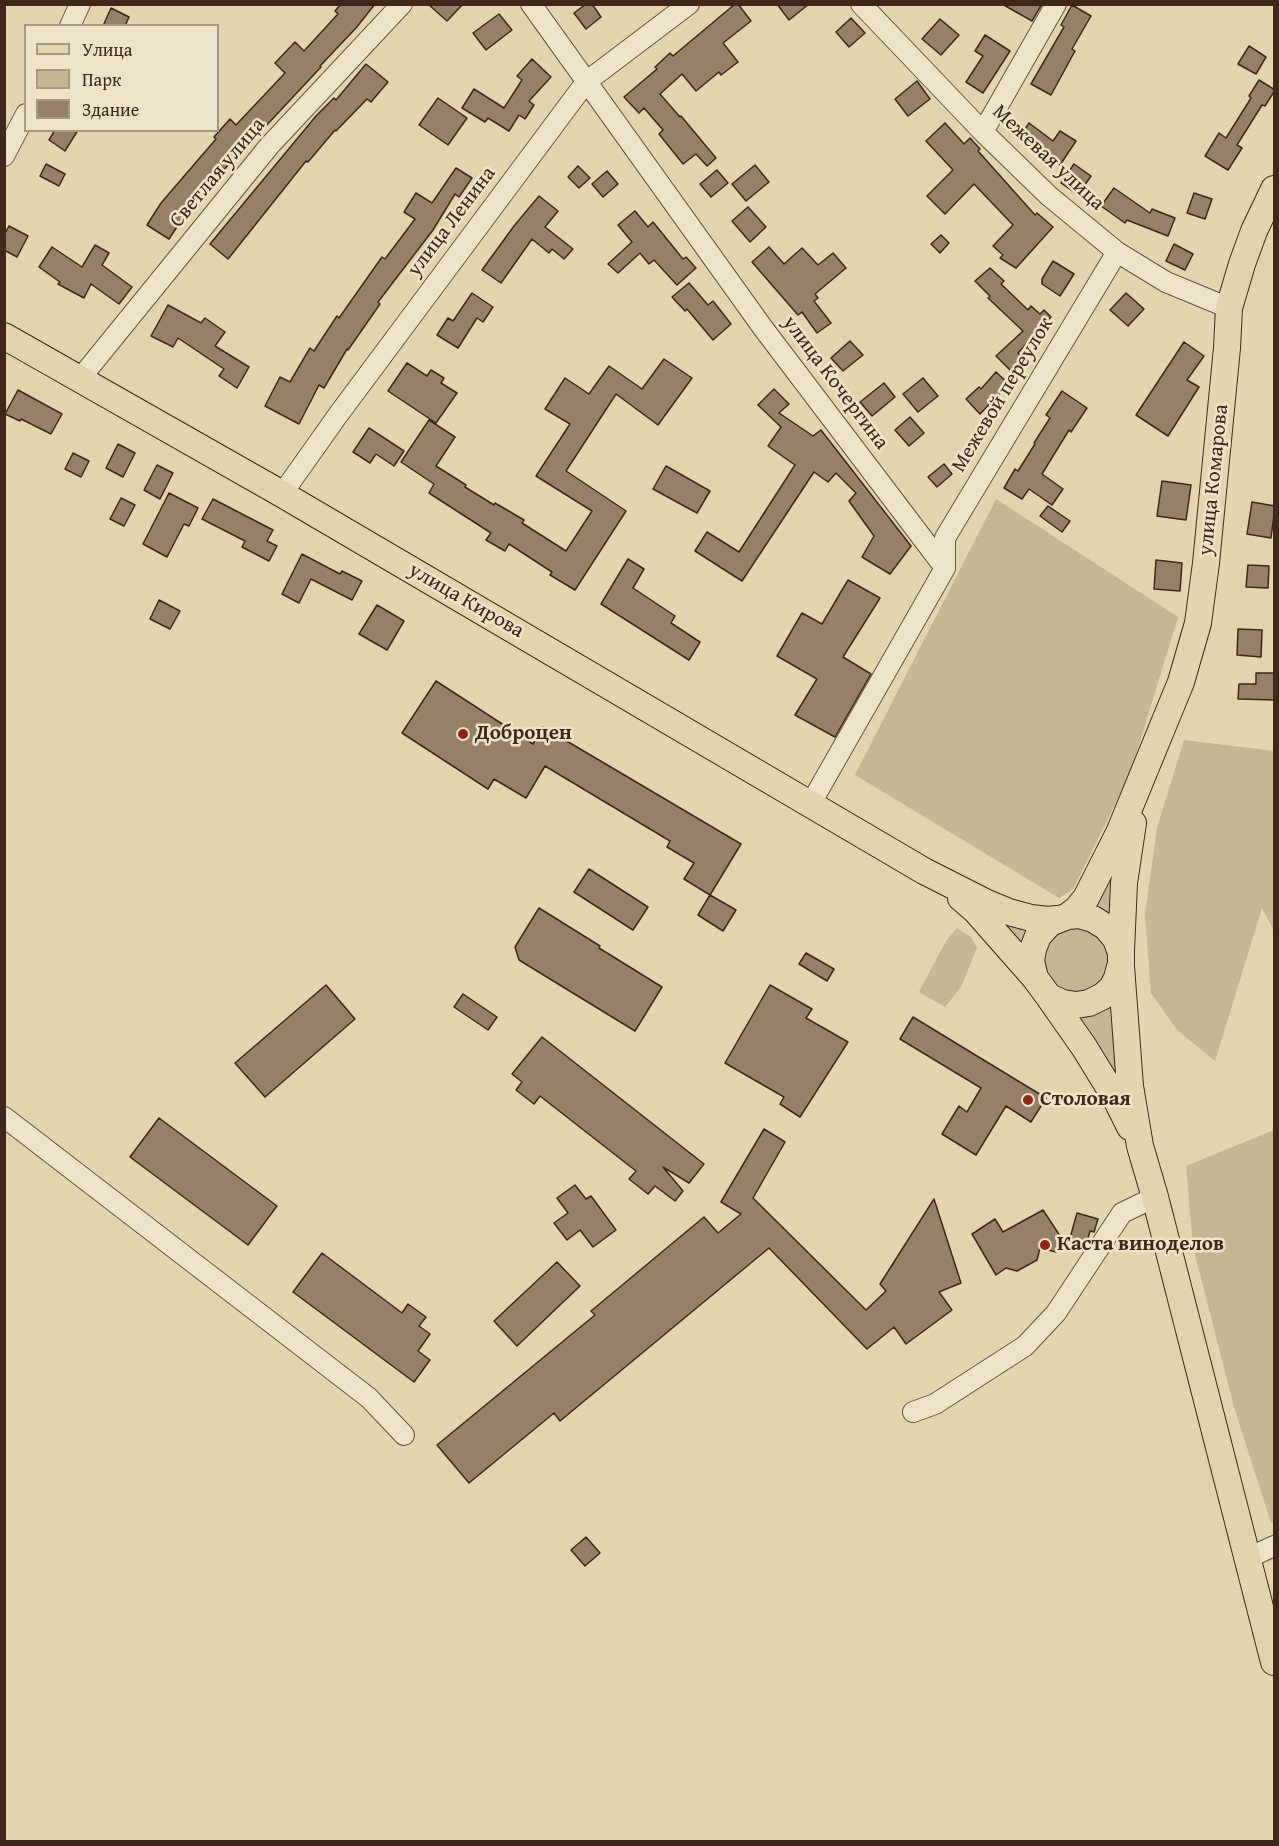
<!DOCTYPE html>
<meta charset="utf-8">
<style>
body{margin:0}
#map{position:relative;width:1279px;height:1846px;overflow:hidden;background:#e2d4ac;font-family:"Gentium Book Plus",serif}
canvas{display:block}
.frame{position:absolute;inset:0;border:6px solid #3f271c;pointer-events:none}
.legend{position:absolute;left:24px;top:24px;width:195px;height:108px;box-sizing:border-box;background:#ece3c9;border:2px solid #a79884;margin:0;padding:8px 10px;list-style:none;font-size:18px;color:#3f271c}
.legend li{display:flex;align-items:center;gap:12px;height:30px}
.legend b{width:30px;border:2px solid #a79884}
</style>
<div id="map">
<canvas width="1279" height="1846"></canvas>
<div class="frame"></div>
<ul class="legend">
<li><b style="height:8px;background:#e2d4ac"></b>Улица</li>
<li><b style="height:16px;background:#c6b794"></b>Парк</li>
<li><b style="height:16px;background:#948167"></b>Здание</li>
</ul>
</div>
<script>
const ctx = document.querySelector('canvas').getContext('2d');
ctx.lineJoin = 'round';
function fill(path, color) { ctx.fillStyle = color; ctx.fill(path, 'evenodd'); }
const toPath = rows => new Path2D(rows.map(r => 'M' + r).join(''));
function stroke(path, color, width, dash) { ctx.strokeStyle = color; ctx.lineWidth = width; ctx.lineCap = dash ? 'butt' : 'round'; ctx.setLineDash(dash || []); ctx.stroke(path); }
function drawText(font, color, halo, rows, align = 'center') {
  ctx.font = font + ' "Gentium Book Plus",serif'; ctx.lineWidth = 5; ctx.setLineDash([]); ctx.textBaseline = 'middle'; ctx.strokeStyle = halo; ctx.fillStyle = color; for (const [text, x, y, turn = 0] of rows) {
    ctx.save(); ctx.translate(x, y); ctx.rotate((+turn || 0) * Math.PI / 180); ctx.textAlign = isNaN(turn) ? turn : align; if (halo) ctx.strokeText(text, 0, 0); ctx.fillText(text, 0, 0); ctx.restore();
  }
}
fill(toPath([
 [996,499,1178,617,1130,774,1073,889,1059,898,855,775],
 [1184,740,1274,751,1274,931,1262,908,1215,1061,1177,1030,1151,993,1145,914,1157,828],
 [1118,859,1115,929,1085,909],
 [1002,924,1037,927,1025,950],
 [1070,925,1099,934,1111,955,1104,982,1086,994,1057,990,1041,969,1046,941],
 [957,928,971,937,977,948,961,987,945,1007,919,992,946,941],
 [1112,999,1117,1077,1073,1012],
 [1274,1130,1274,1522,1271,1523,1234,1407,1193,1247,1186,1166]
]), '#c6b794');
const building = toPath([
 [341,4,375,4,356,28,320,66,321,67,236,158,235,157,184,216,169,239,147,225,161,203,216,139,214,137,230,119,236,125,285,73,275,63,295,42,304,51,338,14,335,11,341,4],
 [428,4,463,4,447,21,428,4],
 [586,4,592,4,601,17,586,29,574,13,586,4],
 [735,4,738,4,751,21,723,43,738,62,721,75,719,72,696,91,682,74,660,94,680,117,681,116,716,158,707,166,696,154,683,164,659,134,663,130,644,108,639,113,624,97,657,69,655,67,670,53,673,56,735,4],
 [777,4,809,4,789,20,777,4],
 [1002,4,1042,4,1032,21,1002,4],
 [1072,5,1091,16,1072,49,1075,51,1051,95,1031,84,1064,27,1061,25,1072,5],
 [111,8,129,17,125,26,103,26,111,8],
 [499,14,512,30,486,50,473,33,499,14],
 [851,18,865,33,849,47,836,32,851,18],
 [940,19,959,35,941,55,922,39,940,19],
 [985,35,1010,51,983,93,966,82,983,56,975,51,985,35],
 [1249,46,1266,57,1256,74,1238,64,1249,46],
 [532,59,551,77,529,101,534,105,525,119,519,115,509,131,488,118,485,122,462,108,474,89,504,108,522,80,517,76,532,59],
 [366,64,388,82,371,102,367,99,336,131,335,130,308,162,306,161,228,259,210,244,316,116,334,98,336,100,366,64],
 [1259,80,1275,90,1265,106,1262,105,1237,145,1242,148,1228,170,1205,156,1219,133,1226,138,1251,98,1249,96,1259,80],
 [917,81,930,99,908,116,895,99,917,81],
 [438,98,467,118,448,145,419,125,438,98],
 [945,123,964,144,970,138,980,149,978,151,1035,215,1037,213,1053,227,1016,268,1000,258,1003,255,993,246,1013,225,974,184,945,214,927,196,953,170,926,141,945,123],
 [1029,123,1053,141,1060,131,1076,141,1060,165,1019,138,1029,123],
 [55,130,78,130,65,151,49,140,55,130],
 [46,164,65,174,59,186,40,176,46,164],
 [1074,164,1091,176,1078,195,1061,183,1074,164],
 [755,165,769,182,746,201,732,184,755,165],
 [578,166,590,178,579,188,568,177,578,166],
 [456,168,472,178,459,197,455,194,433,230,378,302,380,304,348,350,347,349,324,388,319,385,299,424,265,406,280,377,290,382,310,348,314,351,337,316,339,318,382,257,385,259,415,219,404,212,416,193,432,203,456,168],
 [717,170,728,183,711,197,700,184,717,170],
 [607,171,618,184,603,197,592,184,607,171],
 [1114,188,1150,213,1152,209,1175,218,1168,236,1127,220,1125,223,1101,206,1114,188],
 [1194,193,1212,199,1205,219,1187,213,1194,193],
 [539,196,558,211,545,227,573,249,564,259,552,249,549,253,532,239,501,283,482,270,514,226,539,196],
 [748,207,766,227,750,242,732,221,748,207],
 [635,211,648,227,653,222,683,259,686,257,696,268,677,285,654,260,649,264,640,253,618,273,608,264,632,242,618,225,635,211],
 [9,226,28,236,17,257,4,250,4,235,9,226],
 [941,235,949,243,940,253,931,244,941,235],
 [1174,244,1193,254,1185,270,1166,261,1174,244],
 [95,245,109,253,102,265,132,287,119,304,91,284,84,298,58,284,60,282,39,267,52,247,82,267,95,245],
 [769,247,784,264,802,248,818,265,833,253,846,268,815,294,818,298,814,301,831,323,817,333,802,312,798,315,752,262,769,247],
 [1053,261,1074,274,1060,296,1042,284,1042,279,1053,261],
 [990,268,1004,281,1001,284,1028,310,1031,306,1040,314,1044,310,1051,317,1018,353,1024,359,1012,372,996,356,1023,331,988,298,990,296,975,281,990,268],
 [689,283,708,305,713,301,731,324,713,340,687,309,685,311,672,297,689,283],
 [472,293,493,307,483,322,477,318,458,348,437,335,448,318,453,321,472,293],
 [1126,293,1144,309,1128,326,1110,310,1126,293],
 [168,305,201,323,205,318,225,332,215,346,249,367,237,388,219,376,224,369,178,338,173,347,151,336,168,305],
 [850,341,863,355,843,371,831,358,850,341],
 [1184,342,1204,356,1187,380,1199,387,1168,436,1136,415,1184,342],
 [664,359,692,378,658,425,616,394,566,471,626,511,575,590,550,575,552,572,509,544,505,551,486,540,491,533,429,493,434,484,401,462,429,420,455,437,436,466,466,485,465,487,494,505,495,503,524,520,522,523,566,551,592,511,536,476,570,424,545,409,565,378,589,394,609,366,642,389,664,359],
 [407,363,427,376,431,370,444,378,441,383,457,393,436,423,388,391,407,363],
 [996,372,1009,384,980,414,966,399,979,387,981,389,996,372],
 [923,378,938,396,918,412,903,394,923,378],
 [884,383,895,397,872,416,860,402,884,383],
 [774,389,789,404,779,413,813,436,821,430,911,546,890,574,862,557,874,536,849,501,856,493,836,473,828,482,814,472,742,581,695,551,707,532,739,552,795,465,768,446,781,427,758,405,774,389],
 [18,390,62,414,51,434,21,419,20,421,5,414,18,390],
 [1062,391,1087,408,1071,432,1069,430,1042,474,1063,489,1052,505,1029,489,1022,499,1004,488,1015,469,1018,471,1035,444,1034,443,1050,418,1046,415,1062,391],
 [910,417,924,433,909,446,895,430,910,417],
 [369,428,404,451,394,466,376,454,370,463,353,452,369,428],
 [118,444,135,453,123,477,106,468,118,444],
 [73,453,89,461,81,477,65,469,73,453],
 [944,464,952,474,937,487,928,477,944,464],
 [157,465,173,473,160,499,144,490,157,465],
 [666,466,710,491,697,513,653,489,666,466],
 [1162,481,1191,485,1186,520,1157,516,1162,481],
 [169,493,198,508,189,526,184,524,167,557,143,544,169,493],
 [121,498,135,505,124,526,110,519,121,498],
 [213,499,273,530,267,541,277,546,269,561,242,547,245,541,202,519,213,499],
 [1252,502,1275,506,1271,538,1247,534,1252,502],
 [1048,506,1070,521,1062,532,1040,516,1048,506],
 [302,554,340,574,342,571,362,581,352,600,311,579,299,603,282,594,302,554],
 [628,559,644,569,633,588,675,616,671,623,700,642,689,660,601,604,628,559],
 [1156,560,1182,563,1180,591,1154,589,1156,560],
 [1248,565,1269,566,1268,588,1246,587,1248,565],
 [848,580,880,598,843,657,871,674,835,737,795,715,817,679,777,656,802,613,822,624,848,580],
 [159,600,180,611,170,629,150,619,159,600],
 [377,605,404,621,387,650,359,634,377,605],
 [1238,629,1262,630,1261,657,1237,655,1238,629],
 [1256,673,1275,673,1275,700,1238,699,1239,684,1256,684,1256,673],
 [436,681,533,744,543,727,741,844,710,895,684,879,694,863,667,847,670,841,545,766,526,798,494,779,488,789,402,733,436,681],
 [589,869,648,907,633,930,574,892,589,869],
 [710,895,736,910,723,931,698,915,710,895],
 [539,908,600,946,599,948,662,987,635,1031,519,960,515,947,539,908],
 [806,953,834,969,827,981,799,964,806,953],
 [326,985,355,1019,265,1097,235,1063,326,985],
 [770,985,812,1009,806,1018,848,1042,800,1117,780,1104,784,1097,725,1063,770,985],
 [463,994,497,1017,488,1030,454,1007,463,994],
 [913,1017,1046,1098,1031,1122,1006,1106,976,1155,942,1134,959,1106,967,1112,981,1088,900,1039,913,1017],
 [542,1037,704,1164,689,1183,663,1167,683,1191,675,1201,655,1186,648,1194,629,1179,636,1171,540,1096,534,1104,516,1090,522,1082,512,1074,542,1037],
 [159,1118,277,1206,248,1245,130,1157,159,1118],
 [764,1129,785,1142,753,1198,866,1310,886,1291,880,1284,934,1199,961,1283,939,1292,952,1310,906,1344,894,1327,867,1349,769,1248,560,1421,554,1413,469,1483,437,1445,595,1315,591,1311,704,1217,718,1233,741,1214,721,1202,764,1129],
 [575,1185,586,1199,591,1196,616,1230,593,1247,580,1230,567,1240,554,1223,568,1213,557,1198,575,1185],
 [1043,1210,1062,1239,1056,1252,1040,1248,1037,1260,1017,1271,1006,1268,996,1275,972,1234,995,1219,1003,1232,1043,1210],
 [1077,1213,1098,1219,1094,1232,1090,1231,1087,1242,1070,1238,1077,1213],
 [322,1253,402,1313,408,1304,426,1317,419,1326,430,1334,418,1351,430,1360,414,1382,293,1292,322,1253],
 [557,1262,580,1286,517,1346,494,1321,557,1262],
 [586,1537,600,1553,585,1566,571,1550,586,1537]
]);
fill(building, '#948167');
stroke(building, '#3f271c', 1.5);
const minor = toPath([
 [531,4,763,328,945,568,811,803],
 [861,4,983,132,1049,196,1117,252,1166,282,1229,308],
 [70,26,80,4],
 [983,132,1056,4],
 [4,156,26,114],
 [79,380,270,145,402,4],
 [282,494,338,415,586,82,689,4],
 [945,568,945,538,1117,252],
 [4,1117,369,1398,404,1435],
 [913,1412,935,1404,1025,1346,1056,1313,1122,1213,1155,1197],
 [1248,1558,1274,1546]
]);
const major = toPath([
 [4,336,282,494,924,871,987,903,1009,912,1031,918,1048,920,1057,919],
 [961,898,976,911,1035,978],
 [1068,916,1079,915,1093,919,1106,927,1116,939,1121,953,1121,963,1117,978,1112,988,1103,996,1089,1003,1076,1005,1063,1003,1049,997,1035,978,1031,961,1033,949,1038,936,1050,923,1068,916,1077,909,1086,898,1119,833,1181,682,1198,623,1206,563,1227,348,1229,308,1242,264,1254,231,1274,189],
 [1121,951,1124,883,1133,823],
 [1121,966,1130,1086,1140,1146,1155,1197,1274,1662],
 [1049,997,1084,1047,1116,1099,1130,1127]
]);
stroke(minor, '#685240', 22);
stroke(major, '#3f271c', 28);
stroke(minor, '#ece3c9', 20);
stroke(major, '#e2d4ac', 26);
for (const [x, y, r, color] of [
 [463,734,6,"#8f2418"],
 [1028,1100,6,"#8f2418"],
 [1045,1245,6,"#8f2418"]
]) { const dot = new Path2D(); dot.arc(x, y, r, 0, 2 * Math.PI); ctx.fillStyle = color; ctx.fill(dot); stroke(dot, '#ece3c9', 2); }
drawText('21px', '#3f271c', '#ece3c9', [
 ["Межевая улица",1048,158,43],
 ["Светлая улица",218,173,-50],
 ["улица Ленина",452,222,-53],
 ["улица Кочергина",835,383,53],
 ["Межевой переулок",1003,395,-59],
 ["улица Комарова",1214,480,-84],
 ["улица Кирова",466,601,30]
]);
drawText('bold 21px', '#3f271c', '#ece3c9', [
 ["Доброцен",475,734],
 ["Столовая",1040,1100],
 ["Каста виноделов",1057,1245]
], 'left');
</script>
